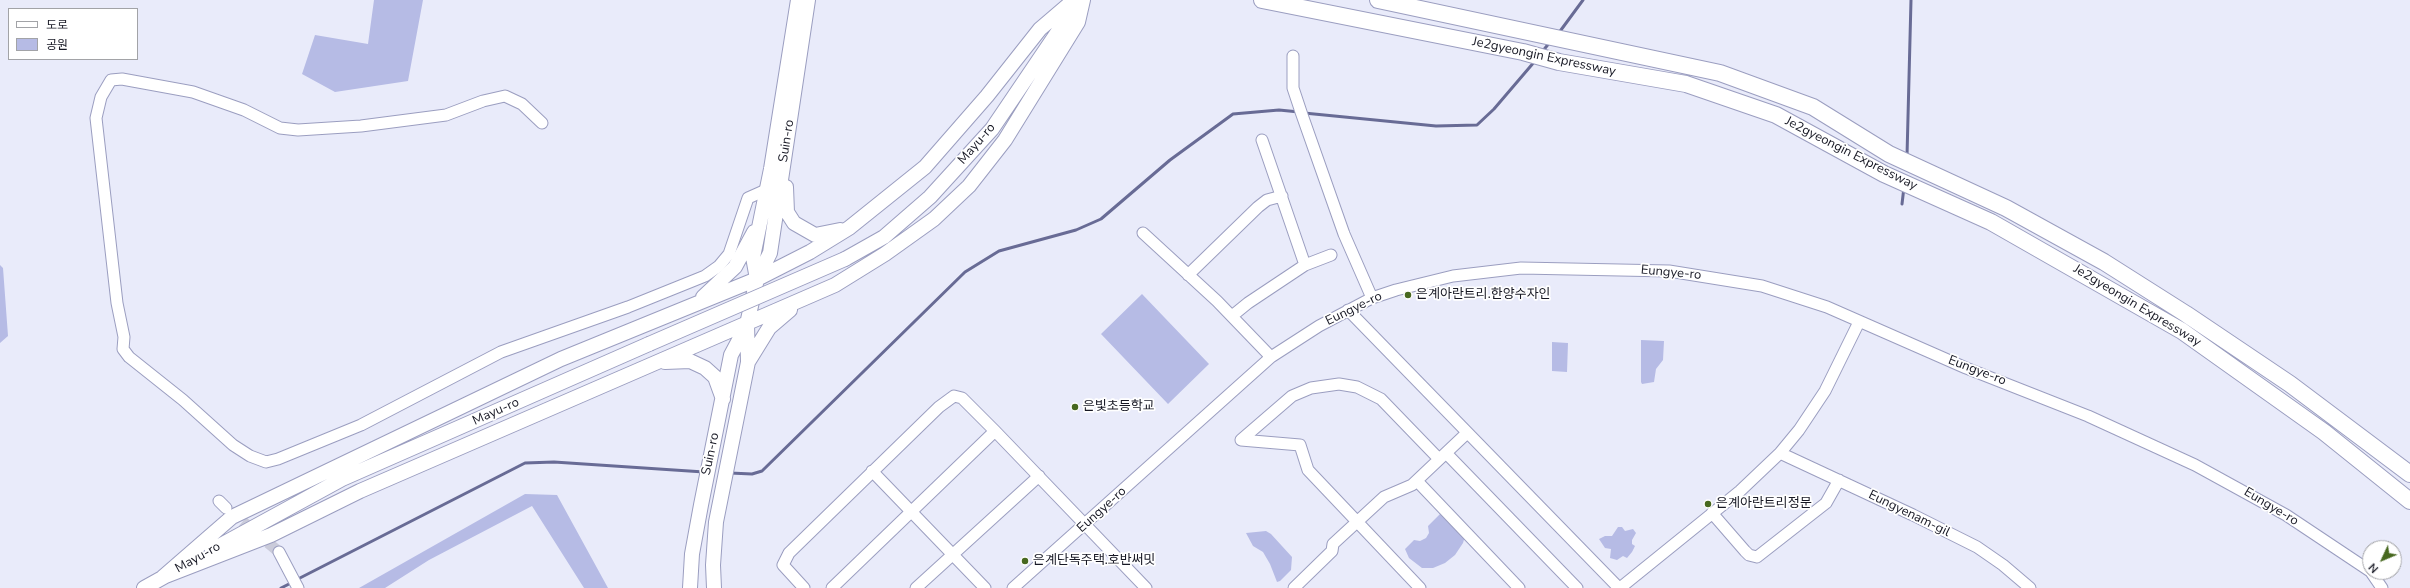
<!DOCTYPE html>
<meta charset="utf-8">
<style>
body{margin:0}
#map{position:relative;width:2410px;height:588px;overflow:hidden;background:#e9ebfa;font-family:"Nunito Sans","Noto Sans KR",sans-serif}
canvas{display:block}
.legend{position:absolute;left:8px;top:8px;width:130px;height:52px;box-sizing:border-box;background:#fff;border:1px solid #a2a3a7;margin:0;padding:5px 7px;list-style:none;font-size:12px;color:#171824}
.legend li{display:flex;align-items:center;gap:8px;height:20px}
.legend b{width:20px;border:1px solid #a2a3a7}
.north{position:absolute;left:2362px;top:540px;width:40px;height:40px;box-sizing:border-box;background:#fff;border:1px solid #a2a3a7;border-radius:50%;rotate:226deg;font-size:11px;font-weight:700;line-height:16px;text-align:center;color:#171824}
.north::after{content:'';display:block;margin:auto;width:14px;height:18px;background:#47681f;clip-path:polygon(50% 0,100% 100%,50% 72%,0 100%)}
</style>
<div id="map">
<canvas width="2410" height="588"></canvas>
<ul class="legend">
<li><b style="height:5px;background:#fff"></b>도로</li>
<li><b style="height:11px;background:#b6bbe5"></b>공원</li>
</ul>
<div class="north">N</div>
</div>
<script>
const ctx = document.querySelector('canvas').getContext('2d');
ctx.lineJoin = 'round';
function fill(path, color) { ctx.fillStyle = color; ctx.fill(path, 'evenodd'); }
const toPath = rows => new Path2D(rows.map(r => 'M' + r).join(''));
function stroke(path, color, width, dash) { ctx.strokeStyle = color; ctx.lineWidth = width; ctx.lineCap = dash ? 'butt' : 'round'; ctx.setLineDash(dash || []); ctx.stroke(path); }
function drawText(font, color, halo, rows, align = 'center') {
  ctx.font = font + ' "Nunito Sans","Noto Sans KR",sans-serif'; ctx.lineWidth = 3.5; ctx.setLineDash([]); ctx.textBaseline = 'middle'; ctx.strokeStyle = halo; ctx.fillStyle = color; for (const [text, x, y, turn = 0] of rows) {
    ctx.save(); ctx.translate(x, y); ctx.rotate((+turn || 0) * Math.PI / 180); ctx.textAlign = isNaN(turn) ? turn : align; if (halo) ctx.strokeText(text, 0, 0); ctx.fillText(text, 0, 0); ctx.restore();
  }
}
fill(toPath([
 [374,0,423,0,408,81,335,92,302,74,315,35,368,44],
 [0,265,3,268,8,336,0,343],
 [1142,294,1209,364,1168,404,1101,334],
 [1641,340,1664,341,1663,360,1656,369,1654,382,1642,384,1641,382],
 [1552,342,1568,343,1567,372,1552,371],
 [525,494,557,495,608,588,584,588,532,506,429,560,385,588,359,588],
 [1442,512,1465,536,1463,543,1455,555,1445,563,1433,568,1422,568,1409,558,1405,549,1414,540,1420,541,1426,538,1429,533,1428,526],
 [1618,527,1622,527,1625,531,1633,529,1636,533,1632,540,1632,544,1635,546,1632,552,1627,558,1623,556,1617,560,1610,558,1611,549,1605,548,1599,539,1605,536,1612,536],
 [1266,531,1271,534,1292,557,1291,570,1280,581,1277,582,1270,564,1263,552,1253,546,1246,533]
]), '#b6bbe5');
stroke(toPath([
 [1558,34,1583,0],
 [1542,52,1550,42],
 [1304,113,1436,126,1477,125,1494,109,1535,61],
 [1907,156,1911,0],
 [1902,204,1904,187],
 [730,473,752,474,762,471,965,272,999,251,1076,230,1101,219,1170,160,1233,114,1279,110,1299,112],
 [296,580,525,463,554,462,704,472],
 [281,588,291,583]
]), '#686b95', 3);
stroke(toPath([
 [230,511,279,552]
]), '#cacbda', 11, [11, 5.5]);
const minor = toPath([
 [1293,56,1293,88,1301,112,1344,234,1372,298],
 [542,123,522,104,505,96,483,101,446,115,361,126,298,130,280,128,244,110,193,92,122,79,111,80,101,97,96,118,117,303,124,337,123,349,129,357,183,400,233,445,250,456,266,462,278,459,361,425,501,352,628,307,705,276,719,266,729,254,748,198,766,190],
 [1262,140,1305,265],
 [1143,233,1217,301,1271,357],
 [1188,275,1258,207,1267,200,1282,196],
 [1348,310,1619,588],
 [1232,316,1248,303,1305,265,1331,255],
 [1241,440,1300,445,1308,470,1420,588],
 [1241,440,1292,396,1311,388,1339,384,1357,387,1381,399,1439,459],
 [1446,453,1577,588],
 [1780,453,1913,515,1977,547,2003,565,2030,588],
 [872,471,985,588],
 [1417,481,1519,588],
 [219,501,226,508],
 [1712,513,1745,551,1749,555,1757,557,1826,503,1839,480],
 [279,552,298,588],
 [2371,572,2382,588],
 [804,588,783,565,789,553,939,407,954,396,962,398,995,431,1146,588],
 [832,588,995,431],
 [916,588,1039,476],
 [1013,588,1271,357,1319,326,1372,298,1396,290,1453,276,1521,268,1669,271,1762,286,1827,307,1966,368,2088,416,2195,465,2286,515,2370,571],
 [1294,588,1332,551,1333,544,1384,497,1412,485,1467,433],
 [1620,588,1740,491,1780,453,1799,430,1825,391,1859,322]
]);
const major = toPath([
 [1074,0,1040,29,987,96,925,167,849,228,810,252,757,279,561,359,232,517,163,577,271,535,360,491,835,285,885,254,934,219,969,186,1005,140,1078,22,1083,0],
 [786,187,787,212,794,223,815,235,840,230],
 [845,259,884,237,930,197,992,129,1076,5],
 [757,279,753,257,771,169,798,0],
 [703,297,735,267,754,232],
 [665,362,690,361,705,368,715,377,723,399],
 [748,362,769,328,790,310],
 [212,550,342,479,649,344],
 [144,588,171,573],
 [690,588,692,554,701,505,731,355,747,325],
 [714,588,713,565,716,522,748,362,747,324,757,279,770,253,808,0]
]);
const highway = toPath([
 [1262,0,1523,52,1559,62,1686,84,1776,115,1884,174,1991,222,2182,331,2324,432,2410,501],
 [1378,0,1720,73,1813,107,1889,154,2006,208,2104,262,2186,314,2290,384,2410,474]
]);
stroke(minor, '#9b9ec0', 13);
stroke(major, '#9b9ec0', 16);
stroke(highway, '#9b9ec0', 18);
stroke(minor, '#fff', 11);
stroke(major, '#fff', 14);
stroke(highway, '#fff', 16);
const majorBridge = toPath([
 [649,344,845,259]
]);
stroke(majorBridge, '#9b9ec0', 16, []);
stroke(majorBridge, '#fff', 14);
for (const [x, y, r, color] of [
 [1408,295,4,"#47681f"],
 [1075,407,4,"#47681f"],
 [1708,504,4,"#47681f"],
 [1025,561,4,"#47681f"]
]) { const dot = new Path2D(); dot.arc(x, y, r, 0, 2 * Math.PI); ctx.fillStyle = color; ctx.fill(dot); stroke(dot, '#fff', 1.5); }
drawText('13px', '#171824', '#fff', [
 ["Je2gyeongin Expressway",1544,57,12],
 ["Suin-ro",787,141,-81],
 ["Mayu-ro",977,144,-49],
 ["Je2gyeongin Expressway",1851,154,27],
 ["Eungye-ro",1671,273,5],
 ["Je2gyeongin Expressway",2137,306,31],
 ["Eungye-ro",1354,309,-26],
 ["Eungye-ro",1977,371,21],
 ["Mayu-ro",496,412,-24],
 ["Suin-ro",711,454,-78],
 ["Eungye-ro",2271,507,31],
 ["Eungye-ro",1102,510,-42],
 ["Eungyenam-gil",1909,514,26],
 ["Mayu-ro",198,558,-29]
]);
drawText('13px', '#171824', '#fff', [
 ["은계아란트리.한양수자인",1416,295],
 ["은빛초등학교",1083,407],
 ["은계아란트리정문",1716,504],
 ["은계단독주택.호반써밋",1033,561]
], 'left');
</script>
